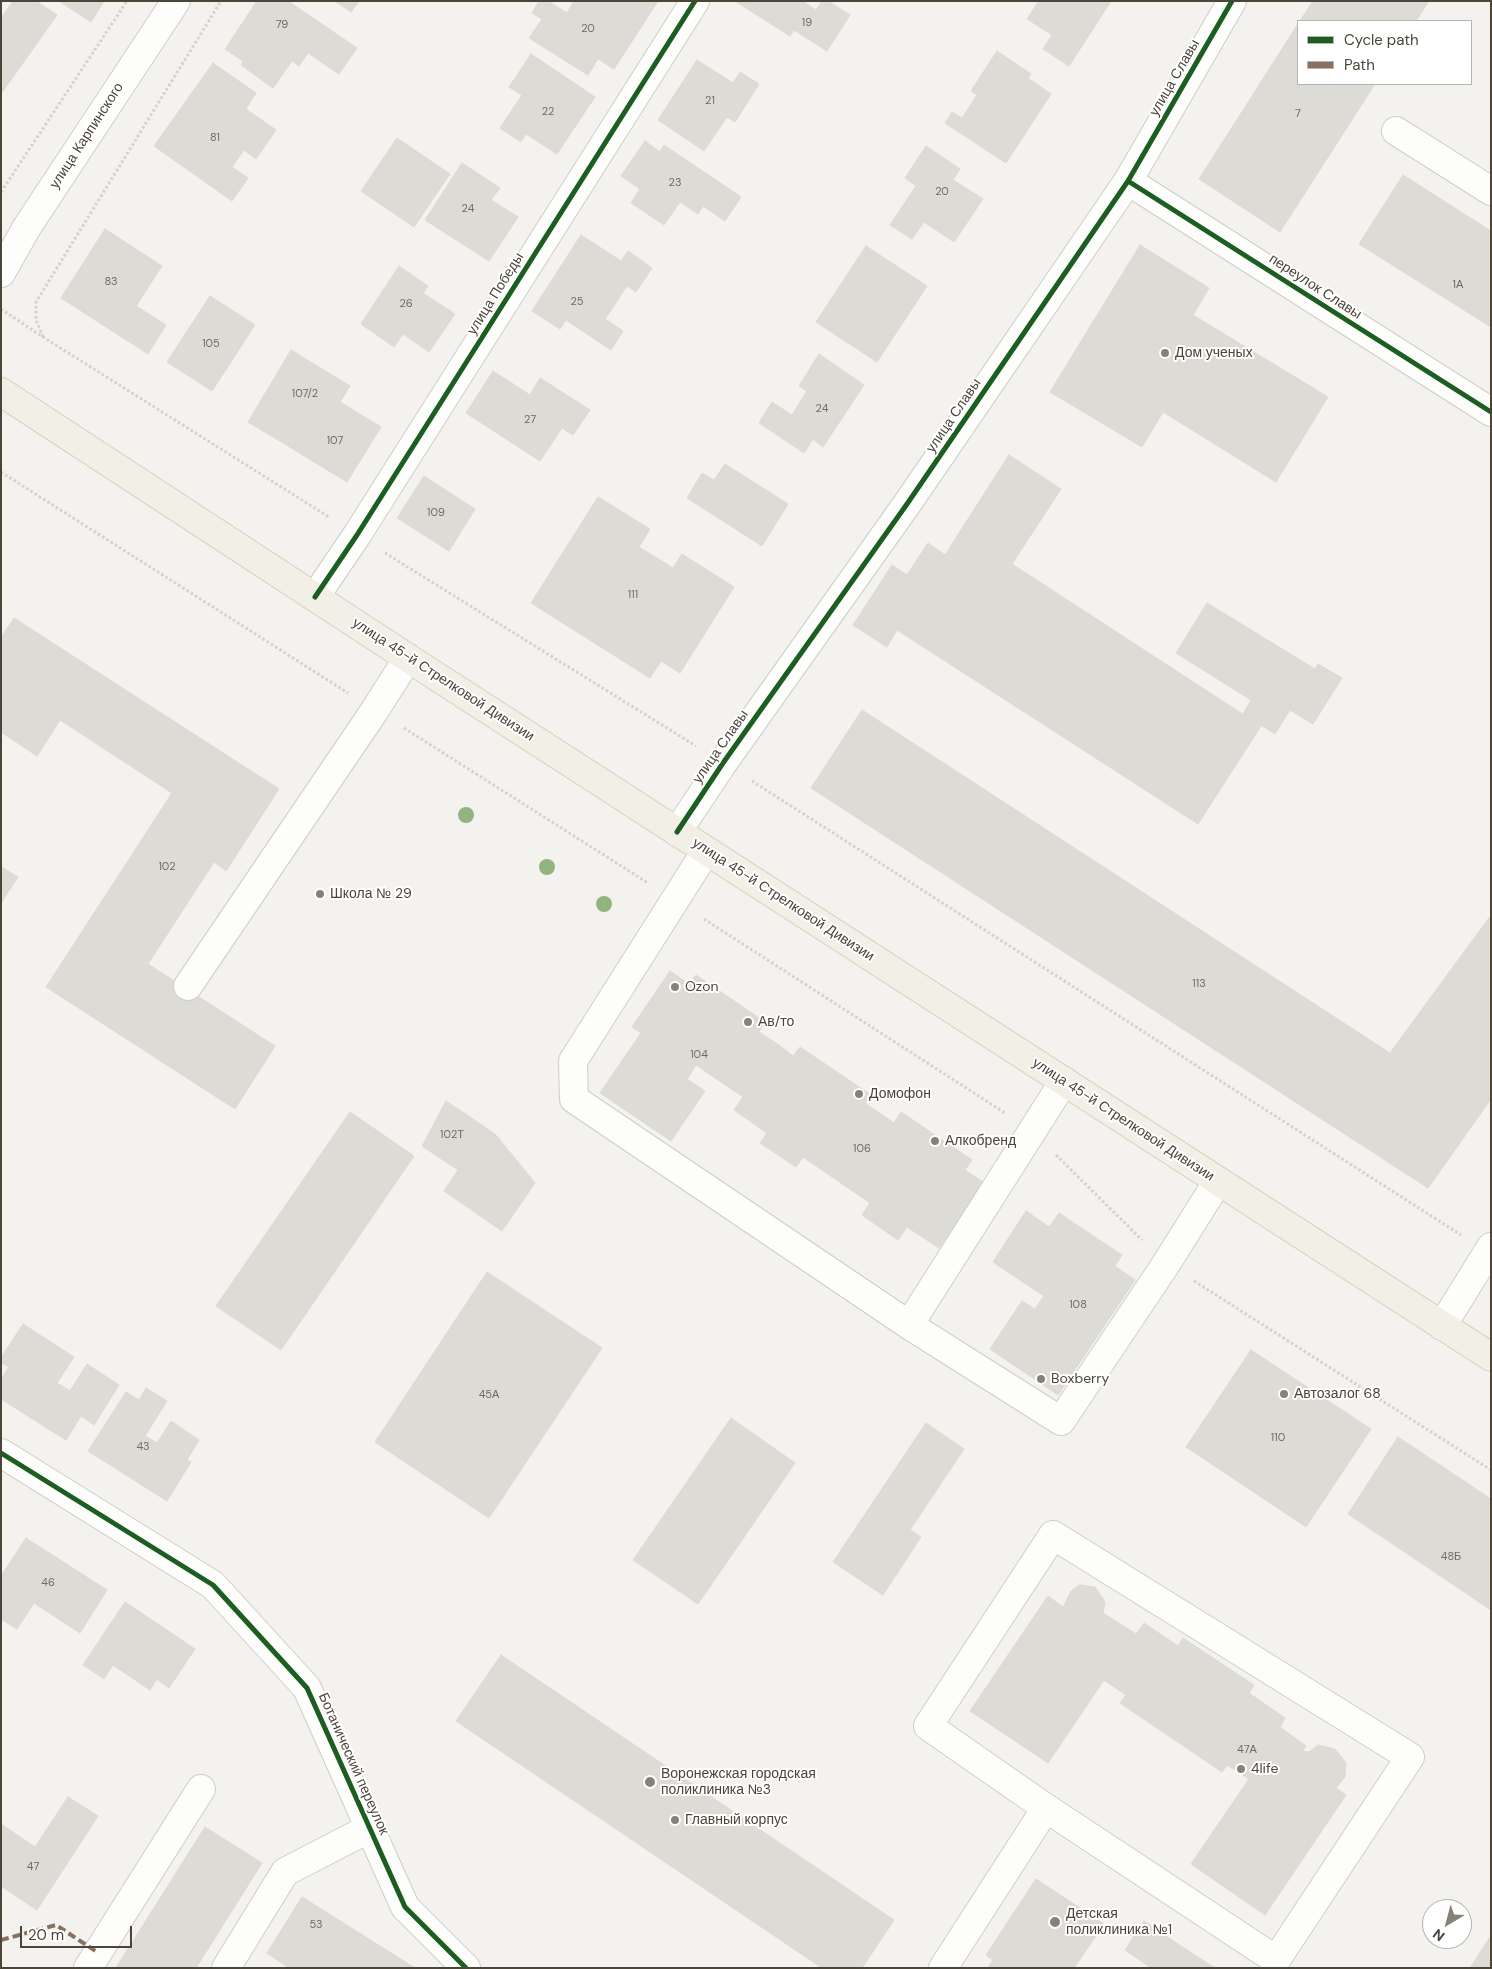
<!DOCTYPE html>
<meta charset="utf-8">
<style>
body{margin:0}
#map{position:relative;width:1492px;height:1969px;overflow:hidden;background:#f3f2ee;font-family:"DM Sans",sans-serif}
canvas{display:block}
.frame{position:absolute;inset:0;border:2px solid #4b4538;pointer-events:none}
.legend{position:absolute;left:1297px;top:20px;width:175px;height:65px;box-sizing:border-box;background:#fff;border:1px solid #b7b5af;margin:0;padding:6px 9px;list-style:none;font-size:15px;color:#4b4538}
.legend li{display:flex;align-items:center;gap:10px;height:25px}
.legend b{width:25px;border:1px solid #b7b5af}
.north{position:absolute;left:1422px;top:1899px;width:50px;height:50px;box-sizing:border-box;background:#fff;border:1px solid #b7b5af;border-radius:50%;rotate:217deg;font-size:14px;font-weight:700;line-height:20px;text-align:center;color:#4b4538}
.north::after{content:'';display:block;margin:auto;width:18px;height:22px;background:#868278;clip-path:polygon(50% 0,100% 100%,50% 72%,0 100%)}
.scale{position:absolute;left:20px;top:1926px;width:112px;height:22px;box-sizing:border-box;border:2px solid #4b4538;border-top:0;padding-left:6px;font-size:15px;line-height:18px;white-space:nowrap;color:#4b4538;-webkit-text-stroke:4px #fff;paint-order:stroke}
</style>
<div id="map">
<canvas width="1492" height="1969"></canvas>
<div class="frame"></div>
<ul class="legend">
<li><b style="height:6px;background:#1b5e20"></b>Cycle path</li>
<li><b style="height:6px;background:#8d6e63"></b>Path</li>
</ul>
<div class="north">N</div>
<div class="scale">20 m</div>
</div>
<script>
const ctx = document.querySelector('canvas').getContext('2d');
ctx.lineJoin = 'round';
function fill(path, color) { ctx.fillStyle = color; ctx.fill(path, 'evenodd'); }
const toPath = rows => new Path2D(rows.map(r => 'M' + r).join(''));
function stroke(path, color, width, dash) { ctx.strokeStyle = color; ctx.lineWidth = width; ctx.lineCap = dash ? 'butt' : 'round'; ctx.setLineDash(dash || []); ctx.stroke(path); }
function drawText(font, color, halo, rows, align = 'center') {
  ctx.font = font + ' "DM Sans",sans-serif'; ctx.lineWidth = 4; ctx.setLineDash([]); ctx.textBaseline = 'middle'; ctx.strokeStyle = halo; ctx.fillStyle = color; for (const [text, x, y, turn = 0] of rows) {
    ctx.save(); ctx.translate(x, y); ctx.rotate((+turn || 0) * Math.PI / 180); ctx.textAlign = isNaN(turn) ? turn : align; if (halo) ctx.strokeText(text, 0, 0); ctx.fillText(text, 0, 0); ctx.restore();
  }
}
const building = toPath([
 [13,1,36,1,57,15,1,94,1,18,13,1],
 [59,1,104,1,91,22,59,1],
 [257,1,288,1,357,48,339,74,308,53,299,66,292,61,273,88,241,65,243,61,225,49,257,1],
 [335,1,359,1,351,12,335,1],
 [539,1,548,1,567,13,574,1,658,1,614,69,598,59,588,75,529,38,542,19,532,13,539,1],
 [735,1,805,1,804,2,816,10,822,1,828,1,850,15,827,51,794,30,790,36,735,1],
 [1039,1,1111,1,1069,66,1043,49,1052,35,1027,19,1039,1],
 [1313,1,1429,1,1416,21,1300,21,1313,1],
 [1298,24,1298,84,1375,84,1280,232,1199,179,1298,24],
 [997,51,1031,74,1028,78,1051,94,1006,163,945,123,952,112,962,118,977,95,971,91,997,51],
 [531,54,595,97,557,154,526,134,521,142,500,128,522,95,509,87,531,54],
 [697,60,733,83,740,72,759,84,735,122,727,117,704,151,658,120,697,60],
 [213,63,256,93,246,109,276,130,256,159,244,150,232,167,248,178,232,201,154,146,213,63],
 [397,138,450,174,414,227,361,191,397,138],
 [645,141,660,152,664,145,741,197,725,221,703,206,698,214,680,202,664,225,631,203,640,189,621,176,645,141],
 [926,146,960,169,953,180,983,199,954,242,924,222,912,239,890,225,916,186,905,178,926,146],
 [462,163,500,188,491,200,518,217,489,261,425,220,462,163],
 [1403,175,1491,231,1491,327,1359,244,1403,175],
 [105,229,162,266,136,306,166,325,148,354,61,298,105,229],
 [581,235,621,261,628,251,652,268,636,292,627,286,605,319,623,331,611,350,566,320,560,329,532,311,581,235],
 [1140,245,1209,288,1193,315,1328,397,1276,482,1163,412,1142,447,1050,392,1140,245],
 [866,246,927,286,877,362,816,322,866,246],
 [399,266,428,286,423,293,455,314,429,352,403,334,394,347,361,324,399,266],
 [210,296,255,325,212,391,167,362,210,296],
 [291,350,350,386,321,433,308,425,293,449,248,422,291,350],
 [819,354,864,385,823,447,813,439,804,453,759,423,772,402,792,415,807,391,799,386,819,354],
 [493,371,530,395,540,378,590,410,573,435,562,428,540,461,466,413,493,371],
 [340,402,381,427,347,482,293,449,308,425,321,433,340,402],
 [1009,455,1061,489,1012,564,1261,726,1198,824,897,630,887,647,853,625,892,565,907,575,928,543,945,555,1009,455],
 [725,464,788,504,762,546,687,498,702,473,714,480,725,464],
 [424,476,475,509,449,551,397,518,424,476],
 [598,497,650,529,639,547,673,568,682,554,734,587,680,673,661,661,650,678,531,603,598,497],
 [1207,603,1315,669,1318,664,1342,678,1313,724,1290,710,1275,734,1243,714,1251,700,1176,653,1207,603],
 [14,618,279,789,226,871,214,862,148,964,275,1046,235,1109,46,987,172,793,60,720,37,756,1,732,1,638,14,618],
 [862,710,1390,1053,1491,915,1491,1099,1428,1188,811,788,862,710],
 [1,867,18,877,1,903,1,867],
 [670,971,689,984,696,975,765,1022,759,1032,779,1045,743,1097,696,1065,687,1079,705,1091,671,1141,600,1093,641,1033,632,1027,670,971],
 [779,1045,793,1056,800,1047,871,1095,865,1103,894,1123,901,1112,972,1160,965,1170,984,1183,939,1248,907,1227,898,1240,862,1215,870,1203,803,1157,796,1167,760,1143,767,1133,734,1110,779,1045],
 [446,1101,482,1125,458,1170,422,1146,446,1101],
 [350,1112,414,1156,281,1350,216,1306,350,1112],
 [482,1125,496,1135,535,1183,502,1231,444,1191,458,1170,482,1125],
 [1026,1211,1049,1227,1059,1213,1122,1255,1115,1266,1135,1280,1058,1395,990,1349,1022,1301,1035,1309,1044,1296,993,1262,1026,1211],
 [487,1272,602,1348,489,1518,375,1442,487,1272],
 [23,1324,74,1357,57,1383,70,1391,87,1364,119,1385,94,1425,81,1416,66,1440,1,1399,1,1379,9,1367,1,1363,1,1358,23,1324],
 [1251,1350,1371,1429,1306,1527,1186,1447,1251,1350],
 [146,1388,167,1401,145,1436,157,1443,171,1421,199,1440,187,1460,191,1462,167,1501,88,1451,126,1392,139,1400,146,1388],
 [731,1418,795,1463,698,1604,633,1560,731,1418],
 [926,1423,964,1449,910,1530,921,1537,883,1595,833,1562,926,1423],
 [1398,1437,1491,1499,1491,1610,1348,1514,1398,1437],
 [26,1538,107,1590,80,1633,34,1603,17,1629,1,1619,1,1576,26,1538],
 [1080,1585,1095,1587,1105,1602,1103,1613,1136,1634,1144,1623,1178,1646,1183,1638,1254,1685,1249,1693,1285,1718,1280,1727,1306,1746,1302,1751,1309,1752,1318,1745,1335,1749,1346,1763,1345,1777,1336,1788,1346,1795,1265,1915,1191,1864,1249,1779,1227,1765,1222,1772,1120,1703,1126,1695,1104,1680,1048,1763,970,1711,1048,1596,1063,1607,1071,1591,1080,1585],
 [125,1602,195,1649,169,1688,157,1679,150,1690,113,1665,104,1679,83,1665,125,1602],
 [501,1655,894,1920,862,1968,822,1968,456,1721,501,1655],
 [68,1797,98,1816,37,1910,1,1886,1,1824,35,1847,68,1797],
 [205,1827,262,1863,196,1968,116,1968,205,1827],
 [1036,1879,1104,1924,1074,1968,988,1968,993,1960,986,1955,1036,1879],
 [302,1897,415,1968,289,1968,267,1953,302,1897],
 [1144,1921,1178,1944,1162,1968,1151,1968,1125,1950,1144,1921],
 [1490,1937,1491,1968,1470,1968,1490,1937],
 [1178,1944,1215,1968,1162,1968,1178,1944]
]);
fill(building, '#dddbd6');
stroke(building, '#dcd9d3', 1);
const minor = toPath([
 [1396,131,1491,191],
 [1128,181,1491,412],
 [1,273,27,227,176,1],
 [315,597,357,535,695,1],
 [677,832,723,763,907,504,1128,181,1232,1],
 [706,851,573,1061,574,1099,909,1325,1061,1421,1166,1264,1218,1181],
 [188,986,375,710,408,658],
 [909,1325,1064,1081],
 [1442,1326,1491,1247],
 [1,1453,213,1585,307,1688,405,1907,466,1968],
 [1053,1535,1410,1757,1276,1960,1046,1808,928,1726,1053,1535],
 [88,1968,201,1789],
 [226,1968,285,1872,370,1828],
 [943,1968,1046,1808]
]);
const major = toPath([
 [1,392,408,658,1491,1357]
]);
stroke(minor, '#cfcdc8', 30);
stroke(major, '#d6d0ba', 30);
stroke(toPath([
 [1,192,127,1],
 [1,309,43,337,329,517],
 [43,337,36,320,36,302,221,1],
 [1,472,348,693],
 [385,553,696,746],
 [404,728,648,883],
 [752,781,1461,1235],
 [704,919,1005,1113],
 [1056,1155,1142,1240],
 [1194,1281,1491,1470]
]), '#d3d2cc', 3, [2.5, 2.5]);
stroke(minor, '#fdfdfc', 28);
stroke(major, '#f2efe6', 28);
stroke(toPath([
 [1,1940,56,1925,97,1952]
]), '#8d6e63', 4, [8, 4]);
stroke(toPath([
 [1128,181,1491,412],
 [315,597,357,535,695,1],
 [677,832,723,763,907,504,1128,181,1232,1],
 [1,1453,213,1585,307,1688,405,1907,466,1968]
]), '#1b5e20', 5);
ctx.fillStyle = '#92b480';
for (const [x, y] of [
 [466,815],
 [547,867],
 [604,904]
]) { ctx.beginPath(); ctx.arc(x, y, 8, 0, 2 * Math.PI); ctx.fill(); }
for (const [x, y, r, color] of [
 [1165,353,5,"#868278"],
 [320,894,5,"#868278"],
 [675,987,5,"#868278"],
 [748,1022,5,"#868278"],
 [859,1094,5,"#868278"],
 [935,1141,5,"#868278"],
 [1041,1379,5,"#868278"],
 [1284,1394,5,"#868278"],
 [1241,1769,5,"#868278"],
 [650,1782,6,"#868278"],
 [675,1820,5,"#868278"],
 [1055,1922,6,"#868278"]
]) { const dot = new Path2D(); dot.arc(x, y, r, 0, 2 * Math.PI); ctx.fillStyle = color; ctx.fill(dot); stroke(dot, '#fff', 2); }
drawText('11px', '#706b60', null, [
 ["19",807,23],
 ["79",282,25],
 ["20",588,29],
 ["21",710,101],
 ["22",548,112],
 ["7",1298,114],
 ["81",215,138],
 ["23",675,183],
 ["20",942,192],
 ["24",468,209],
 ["83",111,282],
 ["1А",1458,285],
 ["25",577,302],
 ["26",406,304],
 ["105",211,344],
 ["107/2",305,394],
 ["24",822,409],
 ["27",530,420],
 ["107",335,441],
 ["109",436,513],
 ["111",633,595],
 ["102",167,867],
 ["113",1199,984],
 ["104",699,1055],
 ["102Т",452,1135],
 ["106",862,1149],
 ["108",1078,1305],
 ["45А",489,1395],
 ["110",1278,1438],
 ["43",143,1447],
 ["48Б",1451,1557],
 ["46",48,1583],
 ["47А",1247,1750],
 ["47",33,1867],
 ["53",316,1925]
]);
drawText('14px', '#4b4538', '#fff', [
 ["улица Славы",1175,78,-60],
 ["улица Карпинского",87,136,-57],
 ["переулок Славы",1315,287,33],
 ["улица Победы",496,294,-58],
 ["улица Славы",954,416,-56],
 ["улица 45-й Стрелковой Дивизии",443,680,33],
 ["улица Славы",721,747,-55],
 ["улица 45-й Стрелковой Дивизии",783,900,33],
 ["улица 45-й Стрелковой Дивизии",1123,1120,33],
 ["Ботанический переулок",353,1764,66]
]);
drawText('14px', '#4b4538', '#fff', [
 ["Дом ученых",1175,353],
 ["Школа № 29",330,894],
 ["Ozon",685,987],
 ["Ав/то",758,1022],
 ["Домофон",869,1094],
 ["Алкобренд",945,1141],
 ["Boxberry",1051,1379],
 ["Автозалог 68",1294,1394],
 ["4life",1251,1769],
 ["Воронежская городская",661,1774],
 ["поликлиника №3",661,1790],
 ["Главный корпус",685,1820],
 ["Детская",1066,1914],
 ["поликлиника №1",1066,1930]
], 'left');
</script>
